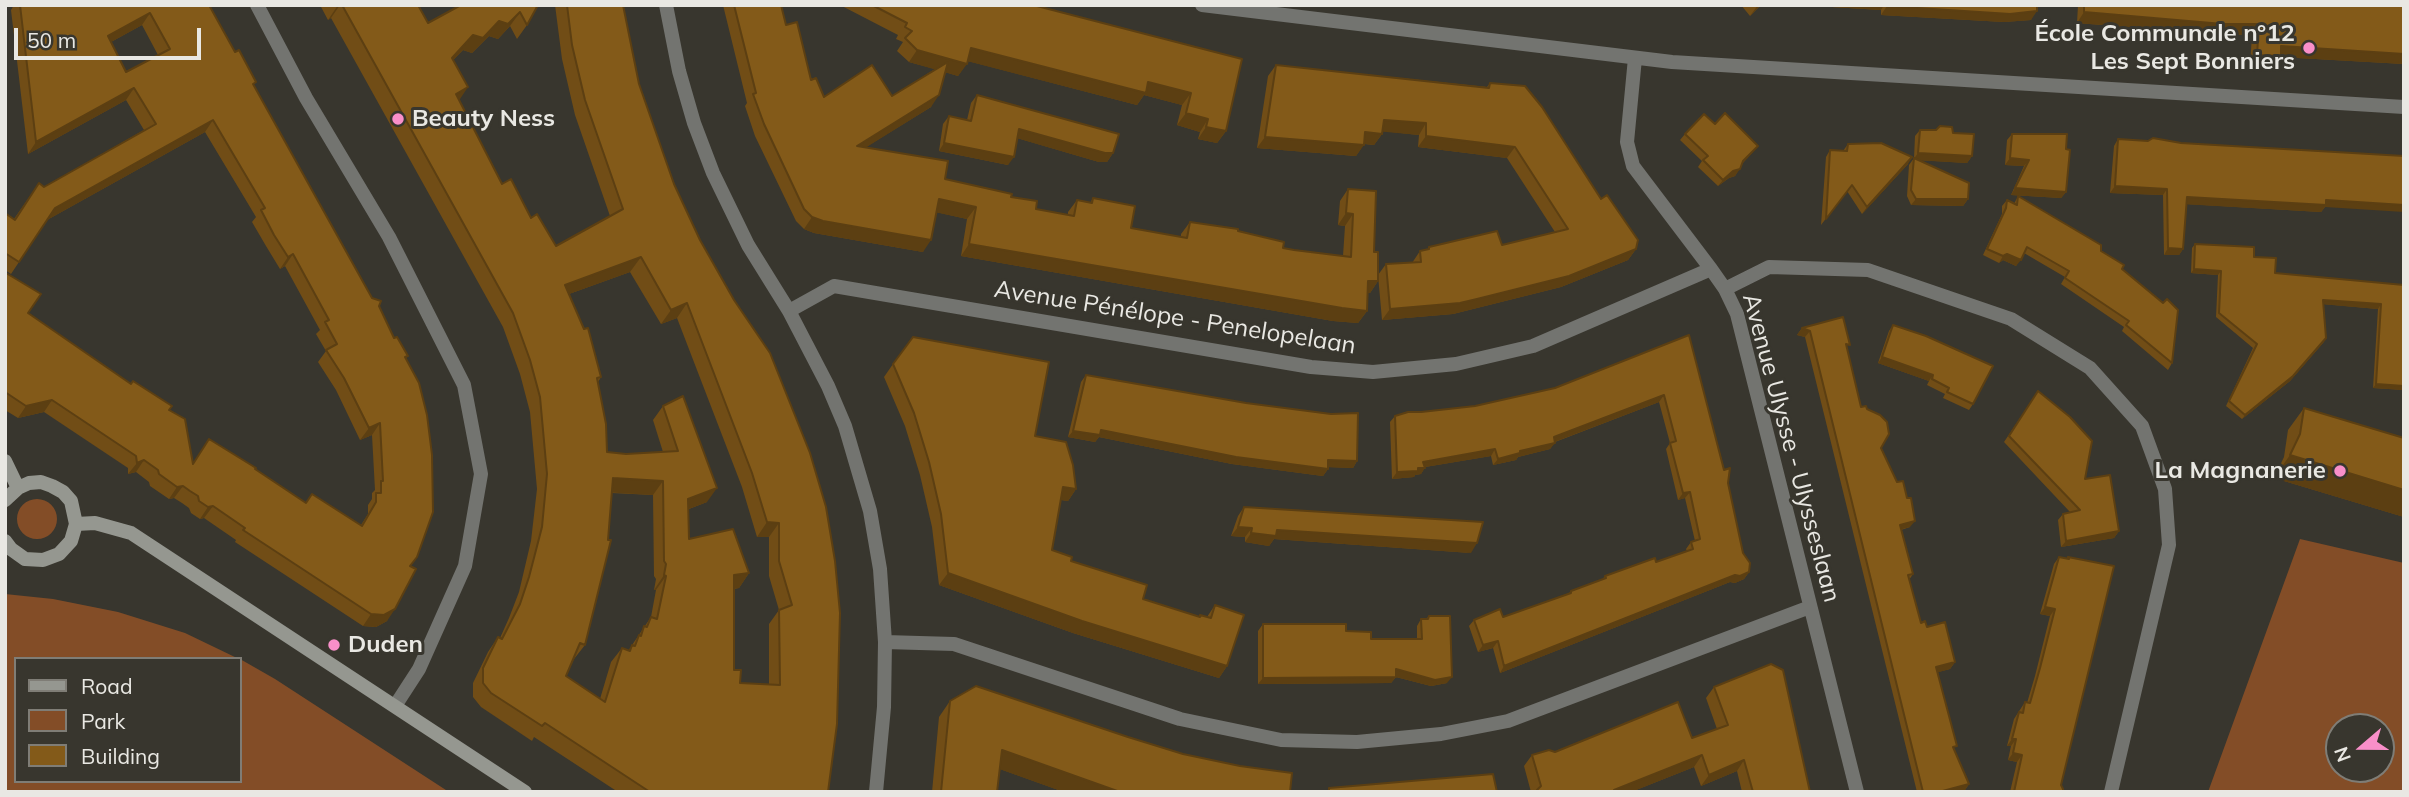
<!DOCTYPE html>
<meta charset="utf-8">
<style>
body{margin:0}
#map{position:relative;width:2409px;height:797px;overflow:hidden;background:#38362e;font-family:Mulish,sans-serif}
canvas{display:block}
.frame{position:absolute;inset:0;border:7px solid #e9e8e3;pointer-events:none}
.legend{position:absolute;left:14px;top:657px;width:228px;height:126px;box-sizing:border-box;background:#38362e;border:2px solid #7f7d76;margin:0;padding:9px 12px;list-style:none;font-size:21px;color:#e9e8e3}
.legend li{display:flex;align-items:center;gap:14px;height:35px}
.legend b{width:35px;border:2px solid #7f7d76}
.north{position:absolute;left:2325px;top:713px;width:70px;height:70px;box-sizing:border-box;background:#38362e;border:2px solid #7f7d76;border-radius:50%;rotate:250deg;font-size:19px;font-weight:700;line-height:28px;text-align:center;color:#e9e8e3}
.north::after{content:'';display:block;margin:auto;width:24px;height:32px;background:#f98fc9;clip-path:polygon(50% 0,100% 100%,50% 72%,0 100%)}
.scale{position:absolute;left:14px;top:28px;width:187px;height:32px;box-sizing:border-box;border:4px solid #e9e8e3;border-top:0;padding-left:9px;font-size:21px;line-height:24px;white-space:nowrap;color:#e9e8e3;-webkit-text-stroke:5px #38362e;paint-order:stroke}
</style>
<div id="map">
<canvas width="2409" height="797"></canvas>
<div class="frame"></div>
<ul class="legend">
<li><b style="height:9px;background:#959790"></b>Road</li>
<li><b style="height:19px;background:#834d27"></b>Park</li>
<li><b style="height:19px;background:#835a19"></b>Building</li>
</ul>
<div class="north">N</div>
<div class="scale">50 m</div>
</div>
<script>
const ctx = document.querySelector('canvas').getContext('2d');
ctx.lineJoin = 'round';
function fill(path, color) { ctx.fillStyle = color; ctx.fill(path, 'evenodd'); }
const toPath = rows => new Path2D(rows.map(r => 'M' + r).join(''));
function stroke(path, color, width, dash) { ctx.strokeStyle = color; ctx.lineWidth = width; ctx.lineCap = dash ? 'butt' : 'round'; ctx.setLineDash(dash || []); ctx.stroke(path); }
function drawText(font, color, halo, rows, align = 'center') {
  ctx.font = font + ' Mulish,sans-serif'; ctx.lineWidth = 6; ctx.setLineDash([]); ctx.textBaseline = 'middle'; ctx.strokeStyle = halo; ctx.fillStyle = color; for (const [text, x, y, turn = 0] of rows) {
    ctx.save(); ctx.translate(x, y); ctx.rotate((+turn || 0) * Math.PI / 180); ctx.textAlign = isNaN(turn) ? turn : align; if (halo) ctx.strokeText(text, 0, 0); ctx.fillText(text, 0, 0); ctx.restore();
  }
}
fill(toPath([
 '17 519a20 20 0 1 1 40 0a20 20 0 1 1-40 0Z',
 [2300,539,2404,563,2404,792,2208,792],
 [2339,727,2381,727,2381,769,2339,769],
 [5,594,53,599,118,612,185,633,239,659,16,659,16,781,240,781,240,659,275,679,449,792,5,792]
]), '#834d27');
stroke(toPath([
 [257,5,306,98,389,237,464,385,481,474,465,566,419,669,395,706],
 [666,5,679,71,694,123,713,173,748,245,789,311,828,386,845,426,870,511,880,569,885,642,884,707,876,792],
 [1202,5,1672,62,2404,107],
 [1635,58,1627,142,1633,166,1711,269,1725,289,1737,314,1857,792],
 [1725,289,1769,267,1868,270,2011,319,2090,368,2142,426,2165,489,2169,545,2111,792],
 [789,311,834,286,1311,367,1373,372,1456,364,1533,346,1711,269],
 [885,642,954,644,1180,719,1281,740,1357,742,1441,734,1508,721,1810,607]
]), '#737470', 14);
stroke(toPath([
 [5,461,18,488],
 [5,500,18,488,29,483,41,482,52,486,63,492,71,501,76,524,71,541,59,554,43,560,25,559,11,549,5,541],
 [76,524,95,523,131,533,525,792]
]), '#959790', 14);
fill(toPath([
 [14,5,209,5,372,298,379,306,394,338,408,356,406,358,411,566,387,621,376,627,363,626,235,542,236,540,204,518,200,519,191,513,189,508,182,503,174,498,169,499,150,486,149,482,136,472,128,474,128,468,44,412,18,418,5,410,5,274,28,313,169,410,193,463,255,469,306,503,361,525,368,514,368,505,372,499,372,493,375,490,372,435,360,440,336,390,318,362,326,351,316,334,320,330,285,266,280,269,266,246,252,222,256,217,205,132,47,220,11,274,5,270,5,213,14,219,39,183,44,187,144,130,126,100,28,154,11,10],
 [142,25,158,55,126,72,111,42],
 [320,5,418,5,428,23,538,5,527,25,517,39,510,26,498,39,489,36,472,53,463,50,453,60,459,100,502,184,556,246,610,216,575,115,562,59,555,5,623,5,639,84,674,184,700,240,734,300,770,353,828,792,618,792,534,737,532,741,481,707,473,697,473,683,488,652,498,637,500,638,509,618,519,592,531,541,537,489,530,412,520,374,503,327,331,18,328,20],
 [630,272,661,324,677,318,742,487,757,537,769,537,769,576,779,610,769,624,769,685,740,683,734,670,734,589,739,588,749,573,689,539,689,509,707,502,663,406,653,420,663,452,626,454,607,452,598,382,601,377,569,294],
 [612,493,653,495,654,576,656,579,654,590,656,590,651,617,628,651,622,648,611,662,600,699,566,676,574,659,585,645],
 [723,5,781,5,786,25,811,80,824,97,892,96,935,69,909,62,897,51,903,42,896,39,898,35,840,5,1033,5,1242,59,1226,131,1217,143,1198,139,1200,132,1177,125,1182,105,1144,95,1137,105,968,61,958,76,945,72,931,107,866,147,945,179,1011,197,1036,209,1068,215,1068,212,1077,200,1090,203,1093,198,1131,228,1181,237,1181,234,1190,222,1238,231,1283,248,1294,250,1343,256,1345,226,1338,225,1340,201,1348,189,1374,252,1378,281,1370,293,1367,293,1367,311,1358,323,1333,321,961,256,967,219,936,212,923,252,814,233,804,229,796,221,755,136,745,106,747,103],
 [1741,5,1786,5,1785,7,1760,6,1750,16],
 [1799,5,2037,5,2031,20,2004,22,1881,15,1881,10],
 [2078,5,2404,5,2404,64,2280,57,2274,66,2250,65,2252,35,2216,34,2077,23],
 [1276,65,1487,87,1490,83,1601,199,1636,249,1628,260,1561,287,1453,314,1382,320,1378,275,1386,264,1412,263,1420,251,1427,250,1429,247,1502,245,1555,232,1507,158,1418,147,1419,135,1382,131,1382,134,1374,145,1364,144,1356,156,1257,148,1268,76],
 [977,95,1113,153,1107,162,1099,162,1017,138,1008,165,939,151,943,124,949,116,967,120,971,103],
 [1715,124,1753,152,1742,164,1735,176,1729,178,1718,186,1698,167,1702,161,1680,140,1685,134],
 [1920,130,1953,133,1972,156,1967,163,1918,160,1968,199,1963,206,1911,205,1907,196,1909,165,1914,158,1915,136],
 [2012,134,2066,192,2061,198,2011,195,2024,166,2005,165,2007,140],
 [2118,139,2325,207,2321,212,2186,204,2183,249,2179,255,2164,255,2163,195,2110,193,2114,146],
 [1848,144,1908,164,1862,214,1847,191,1821,225,1826,157,1830,150,1843,151],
 [2018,196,2101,251,2122,269,2172,363,2168,370,2122,331,2124,327,2061,284,2065,277,2024,253,2016,266,2003,260,1999,263,1983,255,2002,214,2002,206,2007,200,2014,204],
 [2195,244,2254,257,2275,273,2391,284,2404,390,2373,388,2378,309,2323,304,2326,338,2323,343,2290,381,2242,419,2226,406,2253,348,2216,317,2218,275,2191,273,2192,248],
 [1843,317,1847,349,1861,407,1881,448,1910,527,1901,530,1913,574,1909,580,1921,623,1927,627,1955,662,1950,669,1938,672,1954,750,1969,784,1965,790,1959,792,1917,792,1805,337,1797,335,1802,328],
 [1893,325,1973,404,1969,410,1943,398,1945,394,1927,385,1929,381,1878,363,1889,331],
 [1689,335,1728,483,1743,553,1749,572,1744,579,1735,583,1730,582,1500,673,1493,648,1478,652,1469,626,1474,620,1503,617,1568,594,1571,591,1602,580,1605,576,1656,562,1687,551,1686,549,1691,542,1695,541,1685,498,1678,500,1666,449,1670,443,1659,402,1555,442,1550,449,1518,457,1516,460,1493,465,1491,456,1425,467,1421,474,1415,475,1414,477,1392,479,1390,422,1395,416,1475,406,1555,388],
 [893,364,1035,436,1076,489,1068,501,1061,500,1052,550,1071,561,1143,599,1199,617,1200,615,1207,617,1215,605,1227,666,1219,678,1073,633,939,585,932,527,920,475,905,426,884,377],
 [1086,375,1357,461,1353,468,1328,467,1328,469,1323,476,1232,464,1099,437,1095,442,1068,437,1081,382],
 [2038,391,2085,479,2119,531,2114,538,2061,547,2058,520,2063,514,2070,512,2004,442],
 [2304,408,2404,438,2404,517,2274,478,2284,457,2288,430],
 [1244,507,1471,553,1274,539,1269,546,1245,542,1245,537,1231,536,1238,516],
 [2059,557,2067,558,2068,557,2061,785,2063,792,2010,792,2017,762,2008,760,2011,746,2007,746,2014,719,2025,702,2027,703,2035,676,2050,616,2040,614,2054,564],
 [1429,616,1447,683,1431,686,1396,677,1391,683,1258,684,1258,631,1263,624,1346,631,1371,639,1417,639,1417,626,1421,619,1426,619],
 [1714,687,1810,792,1742,792,1737,771,1701,786,1694,767,1631,792,1531,792,1524,766,1532,755,1692,738,1717,729,1706,698],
 [950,701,1290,792,1064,792,1000,769,997,792,932,792,939,717]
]), '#714d16');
fill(toPath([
 [338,5,340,5,331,18,328,20],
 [1758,5,1786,5,1785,7,1760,6,1750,16],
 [1799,5,1884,5,1881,10],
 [1887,6,2037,11,2031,20,2004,22,1881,15],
 [520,12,510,26,498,39,489,36,472,53,463,50,442,72,452,58,473,35],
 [2084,12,2259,24,2252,35,2216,34,2077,23],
 [150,13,142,25,100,48,108,36],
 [2281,46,2404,54,2404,64,2280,57,2274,66,2250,65,2257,55],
 [971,48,1148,82,1191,93,1182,105,1144,95,1137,105,963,60],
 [917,50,967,64,958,76,909,62],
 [468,87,458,102,456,94],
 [134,88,126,100,28,154,36,142],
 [939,95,931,107,849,158,857,146],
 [1186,113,1208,119,1200,132,1177,125],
 [213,120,205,132,47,220,55,208],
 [1384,120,1426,123,1419,135,1376,131],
 [1206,127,1226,131,1217,143,1198,139],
 [1019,129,1113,153,1107,162,1099,162,1013,137],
 [1365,132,1382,134,1374,145,1358,143],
 [1426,136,1515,147,1507,158,1418,147],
 [1265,137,1364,145,1356,156,1257,148],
 [944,143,1014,157,1008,165,939,151],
 [1918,153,1972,156,1967,163,1913,160],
 [1912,157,1908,164,1862,214,1867,207],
 [2010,158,2029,160,2024,166,2005,165],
 [1740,169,1735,176,1729,178,1718,186,1723,180,1733,171],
 [2115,186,2167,189,2163,195,2110,193],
 [2015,188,2066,192,2061,198,2011,195],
 [2187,197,2326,200,2404,205,2404,212,2325,207,2321,212,2182,204],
 [939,199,976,207,967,219,930,211],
 [1916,199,1968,199,1963,206,1911,205],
 [1346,213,1353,214,1345,226,1338,225],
 [812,217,931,240,923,252,814,233,804,229],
 [969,244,1367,311,1358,323,1333,321,961,256],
 [2168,248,2183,249,2179,255,2164,255],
 [1636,249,1628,260,1561,287,1453,314,1382,320,1390,309],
 [293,254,285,266,280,269,288,257],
 [2007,254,2021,260,2016,266,2003,260,1999,263,2003,256],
 [641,257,630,272,555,299,565,285],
 [2194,269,2221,271,2218,275,2191,273],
 [1368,281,1378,281,1370,293,1359,294],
 [2323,300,2381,304,2378,309,2320,304],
 [687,303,677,318,661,324,671,310],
 [1802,328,1810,331,1805,337,1797,335],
 [2326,338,2290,381,2242,419,2245,415],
 [1882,357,1933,375,1929,381,1878,363],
 [2376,384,2404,386,2404,390,2373,388],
 [1664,395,1659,402,1549,444,1554,437],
 [52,400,44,412,18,418,26,406],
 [380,423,372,435,360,440,369,428],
 [1101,430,1328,469,1323,476,1232,464,1099,437,1095,442,1068,437,1073,431],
 [1555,443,1550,449,1518,457,1516,460,1493,465,1498,459,1520,451],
 [1495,449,1491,456,1419,468,1423,462],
 [2290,455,2404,490,2404,517,2274,478],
 [144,460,136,472,128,474,137,463],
 [1328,460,1357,461,1353,468,1324,467],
 [1418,468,1425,468,1421,474,1415,475,1414,477,1392,479,1397,472],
 [613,478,663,481,653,495,603,492],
 [183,486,174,498,169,499,177,487],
 [1063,487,1076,489,1068,501,1055,499],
 [717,488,707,502,678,513,688,499],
 [1690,492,1685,498,1678,500,1683,493],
 [213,506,204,518,200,519,208,507],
 [1915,521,1910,527,1895,531,1900,525],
 [767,522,779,523,769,537,757,537],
 [1238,527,1252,528,1245,537,1231,536],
 [1277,530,1477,543,1471,553,1274,539,1269,546,1245,542,1251,533],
 [2119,531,2114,538,2061,547,2066,541],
 [1749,572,1744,579,1735,583,1730,582,1500,673,1504,666,1735,575],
 [749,573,739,588,723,590,734,575],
 [948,573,1227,666,1219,678,1073,633,939,585],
 [664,575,666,576,656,590,654,590],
 [2045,607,2055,609,2050,616,2040,614],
 [395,609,387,621,376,627,363,626,371,614],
 [1498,641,1493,648,1478,652,1483,645],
 [1955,662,1950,669,1932,674,1936,667],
 [1396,669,1452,677,1447,683,1431,686,1396,677,1391,683,1258,684,1263,678],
 [2012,739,2016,739,2011,746,2007,746],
 [1002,750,1120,792,1064,792,991,766],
 [2013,753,2022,755,2017,762,2008,760],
 [1702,755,1694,767,1631,792,1613,792,1614,790],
 [1744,760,1737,771,1701,786,1709,775],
 [1969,784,1965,790,1959,792,1939,792]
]), '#5c3f12');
const building = toPath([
 [20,5,209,5,235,52,239,50,256,82,253,84,372,298,381,301,379,306,394,338,397,337,408,356,405,357,419,383,427,415,432,455,433,512,417,557,410,566,416,569,395,609,384,615,371,614,243,530,245,528,213,506,208,507,199,501,198,496,190,491,183,486,177,487,159,474,158,470,144,460,137,463,136,456,52,400,26,406,5,392,5,274,6,273,41,294,28,313,131,384,133,381,172,406,169,410,185,419,193,464,209,439,256,468,255,469,306,503,312,494,362,526,376,502,376,493,381,493,381,481,383,481,380,423,369,428,344,378,326,350,337,344,325,322,329,320,293,254,288,257,274,235,261,210,265,208,213,120,55,208,19,262,5,253,5,213,15,220,39,183,44,187,156,124,134,88,36,142,20,5],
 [150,13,170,49,126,72,108,36,150,13],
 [342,5,418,5,428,23,461,5,538,5,527,25,520,12,508,24,499,21,483,38,473,35,452,58,468,87,456,94,502,184,511,179,531,218,537,214,556,246,623,209,585,100,572,45,567,5,623,5,639,84,674,184,700,240,734,300,770,353,810,453,826,507,835,561,840,613,837,724,828,792,650,792,545,723,542,726,491,693,483,683,483,668,498,637,502,639,520,604,529,577,542,527,547,474,540,397,530,360,513,313,342,5],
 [641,257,671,310,687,303,752,473,767,522,779,523,779,561,792,605,779,610,780,685,740,683,741,670,734,670,734,575,749,573,733,529,689,539,688,499,717,488,683,396,663,406,678,451,626,454,607,452,606,424,597,378,601,377,588,328,584,329,565,285,641,257],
 [613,478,663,481,664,561,666,564,664,575,666,576,657,619,651,617,647,627,644,626,641,636,639,635,635,646,632,645,630,651,622,648,605,702,566,676,580,643,585,645,611,540,608,540,613,478],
 [734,5,781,5,786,25,797,22,811,80,816,78,824,97,872,65,892,96,948,62,939,95,857,146,948,161,945,179,1012,194,1011,197,1037,201,1036,209,1074,216,1077,200,1092,203,1093,198,1135,206,1131,228,1187,238,1190,222,1238,229,1238,231,1284,242,1283,248,1294,250,1351,257,1353,214,1346,213,1348,189,1376,191,1374,252,1378,252,1378,281,1368,281,1367,311,1342,308,969,244,976,207,939,199,931,240,823,221,812,217,804,209,764,124,753,94,756,93,734,5],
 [872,5,1033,5,1242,59,1226,131,1206,127,1208,119,1186,113,1191,93,1148,82,1146,93,971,48,967,64,917,50,905,38,912,31,905,27,907,23,872,5],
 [1887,5,2037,5,2037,11,2010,14,1887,6,1887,5],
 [2084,5,2404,5,2404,54,2281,46,2281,56,2257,55,2259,24,2223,24,2084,12,2084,5],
 [1276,65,1489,88,1490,83,1525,86,1542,107,1601,199,1607,195,1638,240,1636,249,1569,276,1477,299,1460,303,1390,309,1386,264,1421,262,1420,251,1429,249,1429,247,1497,231,1502,245,1568,229,1515,147,1426,136,1426,123,1384,120,1382,134,1365,132,1364,145,1265,137,1276,65],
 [977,95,1119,134,1113,153,1105,153,1019,129,1014,157,944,143,949,116,971,121,977,95],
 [1725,113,1758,146,1743,161,1740,169,1733,171,1723,180,1703,160,1708,156,1685,134,1704,114,1715,124,1725,113],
 [1940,126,1952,127,1953,133,1974,134,1972,156,1918,153,1920,130,1936,130,1940,126],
 [2012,134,2067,134,2066,149,2070,150,2066,192,2015,188,2029,160,2010,158,2012,134],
 [2153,138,2181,143,2404,156,2404,205,2326,200,2326,205,2187,197,2183,249,2168,248,2167,189,2115,186,2118,139,2148,141,2153,138],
 [1881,143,1912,157,1867,207,1852,185,1826,219,1830,150,1847,151,1848,144,1881,143],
 [1914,158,1969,183,1968,199,1916,199,1911,190,1914,158],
 [2018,196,2101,245,2101,251,2124,265,2122,269,2163,303,2167,299,2178,310,2172,363,2126,325,2129,321,2065,278,2069,271,2027,247,2021,260,2007,254,2003,256,1987,249,2006,208,2007,200,2017,205,2018,196],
 [2195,244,2254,247,2254,257,2276,258,2275,273,2404,285,2404,386,2376,384,2381,304,2323,300,2326,338,2293,376,2245,415,2229,401,2257,344,2219,313,2221,271,2194,269,2195,244],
 [1843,317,1850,345,1846,344,1861,407,1866,406,1867,409,1880,415,1887,422,1889,434,1881,448,1897,482,1903,481,1907,498,1911,498,1915,521,1900,525,1913,574,1908,575,1921,623,1925,621,1927,627,1945,622,1955,662,1936,667,1957,746,1953,747,1969,784,1939,792,1923,792,1810,331,1802,328,1843,317],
 [1893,325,1926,336,1993,366,1973,404,1947,392,1949,388,1932,379,1933,375,1882,357,1893,325],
 [1689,335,1724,470,1730,468,1728,483,1743,553,1750,563,1749,572,1740,576,1735,575,1504,666,1498,641,1483,645,1474,620,1500,609,1503,617,1571,593,1571,591,1606,578,1605,576,1655,558,1656,562,1693,549,1691,542,1700,539,1690,492,1683,493,1670,443,1676,441,1664,395,1554,437,1555,443,1520,451,1520,453,1498,459,1495,449,1423,462,1425,468,1418,468,1418,471,1397,472,1395,416,1408,412,1421,412,1475,406,1555,388,1689,335],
 [913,337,1049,362,1035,436,1066,442,1073,465,1076,489,1063,487,1052,550,1072,557,1071,561,1147,585,1143,599,1200,617,1200,615,1211,618,1215,605,1244,615,1227,666,1082,621,948,573,941,514,929,462,914,413,893,364,913,337],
 [1086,375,1246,403,1331,414,1358,413,1357,461,1328,460,1328,469,1236,457,1101,430,1100,435,1073,431,1086,375],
 [2038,391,2070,417,2092,441,2085,479,2110,475,2119,531,2066,541,2063,514,2080,510,2009,436,2038,391],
 [2304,408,2404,438,2404,490,2290,455,2300,434,2304,408],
 [1244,507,1483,522,1477,543,1277,530,1276,536,1251,533,1252,528,1238,527,1244,507],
 [2059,557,2069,559,2068,557,2114,566,2061,785,2063,789,2063,792,2014,792,2022,755,2013,753,2016,739,2012,739,2019,712,2023,713,2025,702,2030,703,2040,668,2055,609,2045,607,2059,557],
 [1429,616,1450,616,1452,677,1435,680,1396,669,1396,677,1263,678,1263,624,1346,624,1346,631,1371,632,1371,639,1422,639,1421,619,1428,619,1429,616],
 [1771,664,1783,670,1810,792,1753,792,1744,760,1709,775,1702,755,1614,790,1615,792,1538,792,1537,790,1541,786,1532,755,1549,750,1555,752,1678,702,1692,738,1728,725,1714,687,1771,664],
 [976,686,1128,737,1183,754,1240,766,1292,773,1290,792,1120,792,1002,750,997,792,941,792,950,701,976,686],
 [1493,774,1497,792,1329,792,1329,788,1493,774]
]);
fill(building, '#835a19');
stroke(building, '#5c3f12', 2);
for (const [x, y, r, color] of [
 [2309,48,7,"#f98fc9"],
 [398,119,7,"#f98fc9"],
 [2340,471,7,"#f98fc9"],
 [334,645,7,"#f98fc9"]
]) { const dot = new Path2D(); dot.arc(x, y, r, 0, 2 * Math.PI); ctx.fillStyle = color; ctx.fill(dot); stroke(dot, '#38362e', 2.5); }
drawText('bold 24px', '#e9e8e3', '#38362e', [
 ["École Communale n°12",2295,34],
 ["Les Sept Bonniers",2295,62],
 ["Beauty Ness",412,119,"left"],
 ["La Magnanerie",2326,471],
 ["Duden",348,645,"left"]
], 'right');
drawText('24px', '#e9e8e3', '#38362e', [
 ["Avenue Pénélope - Penelopelaan",1175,318,9],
 ["Avenue Ulysse - Ulysseslaan",1791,448,75]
]);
</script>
